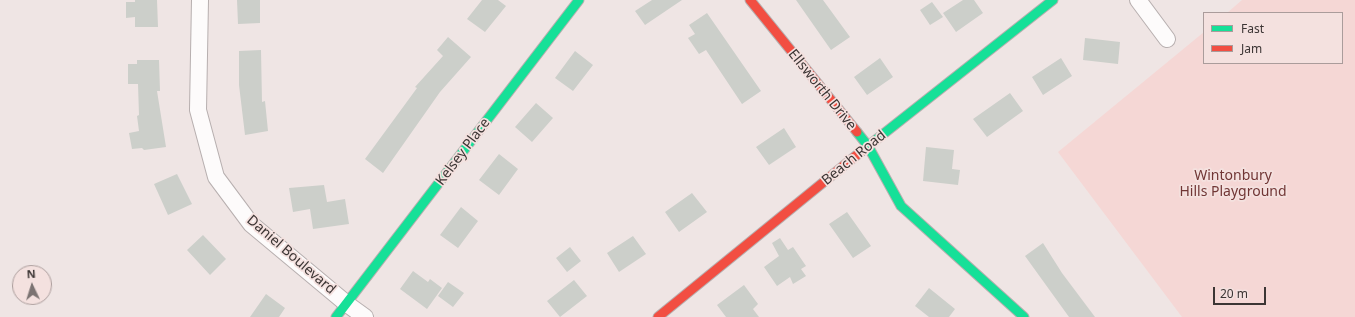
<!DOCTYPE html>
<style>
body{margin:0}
#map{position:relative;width:1355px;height:317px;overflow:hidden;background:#efe5e4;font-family:"Noto Sans",sans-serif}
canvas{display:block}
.legend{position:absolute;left:1203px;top:12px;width:140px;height:52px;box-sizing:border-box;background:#f4e1df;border:1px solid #aa9c9b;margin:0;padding:5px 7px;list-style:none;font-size:12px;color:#3c3534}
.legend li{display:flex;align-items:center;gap:8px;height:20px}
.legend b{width:20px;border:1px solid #aa9c9b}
.north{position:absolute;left:12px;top:265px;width:40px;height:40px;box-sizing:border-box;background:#f4e1df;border:1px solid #aa9c9b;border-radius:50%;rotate:356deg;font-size:11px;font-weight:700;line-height:16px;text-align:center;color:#3c3534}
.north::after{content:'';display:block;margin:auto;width:14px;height:18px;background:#7b7372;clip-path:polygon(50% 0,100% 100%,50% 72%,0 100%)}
.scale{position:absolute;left:1213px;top:287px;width:53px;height:18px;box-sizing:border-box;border:2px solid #3c3534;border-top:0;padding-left:5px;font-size:12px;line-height:14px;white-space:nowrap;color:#3c3534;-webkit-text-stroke:3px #f4e1df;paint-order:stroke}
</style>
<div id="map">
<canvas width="1355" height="317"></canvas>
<ul class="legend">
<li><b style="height:5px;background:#16e098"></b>Fast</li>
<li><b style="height:5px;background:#f24e42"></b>Jam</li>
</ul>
<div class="north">N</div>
<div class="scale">20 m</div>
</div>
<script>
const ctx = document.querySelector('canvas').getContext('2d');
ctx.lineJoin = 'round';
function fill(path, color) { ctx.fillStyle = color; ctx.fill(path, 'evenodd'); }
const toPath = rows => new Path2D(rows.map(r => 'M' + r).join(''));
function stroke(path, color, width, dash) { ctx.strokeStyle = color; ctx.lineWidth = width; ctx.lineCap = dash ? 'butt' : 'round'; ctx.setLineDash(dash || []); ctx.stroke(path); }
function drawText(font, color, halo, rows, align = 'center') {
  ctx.font = font + ' "Noto Sans",sans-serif'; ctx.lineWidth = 3.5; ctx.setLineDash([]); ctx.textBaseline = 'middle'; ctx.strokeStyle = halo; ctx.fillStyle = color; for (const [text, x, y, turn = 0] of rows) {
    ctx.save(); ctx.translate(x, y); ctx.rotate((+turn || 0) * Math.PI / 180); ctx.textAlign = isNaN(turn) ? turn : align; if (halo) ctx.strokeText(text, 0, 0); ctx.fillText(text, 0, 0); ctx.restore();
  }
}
fill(toPath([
 [1242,0,1355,0,1355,317,1182,317,1058,152,1204,32,1204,63,1342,63,1342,13,1227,13]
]), '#f5d7d5');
fill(toPath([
 [135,0,157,0,158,27,135,27,135,17,126,18,126,2,135,2],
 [237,0,260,0,260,23,238,24],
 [482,0,498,0,506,6,485,32,467,19],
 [652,0,682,0,645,25,635,11],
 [796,0,823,0,850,37,831,50],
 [963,0,974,0,983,13,956,32,943,13],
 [932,2,943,17,930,25,920,10],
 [707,13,761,91,742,104,706,50,699,54,688,38,695,34,689,25],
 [448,37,471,57,440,92,383,173,365,159,417,88,415,87,443,56,437,50],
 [1085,38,1120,42,1118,64,1083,60],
 [261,50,262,102,265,101,268,131,245,135,239,85,239,51],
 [575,51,593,65,573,91,555,78],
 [880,58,893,77,867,95,854,77],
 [1061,58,1072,76,1043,95,1032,77],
 [137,60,159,60,160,91,157,91,166,147,144,150,142,148,132,149,129,133,139,131,137,116,139,115,138,84,128,84,128,64,137,64],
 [1010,93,1023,111,987,137,973,119],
 [536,103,553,118,532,142,515,127],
 [784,128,796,147,769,165,756,147],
 [926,147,954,150,952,169,960,170,958,185,923,181],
 [499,154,518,169,499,195,479,180],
 [177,174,192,204,168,215,154,184],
 [324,185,327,202,345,199,349,224,313,229,310,209,293,212,289,188],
 [692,193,707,212,679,232,665,212],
 [461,207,478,221,458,248,440,235],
 [847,212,871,246,853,258,829,224],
 [203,235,226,259,210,275,187,250],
 [633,236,646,254,619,272,607,253],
 [780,238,788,250,793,247,806,266,801,269,806,276,793,284,790,277,777,286,764,267,779,256,772,243],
 [1043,243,1062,273,1095,317,1069,317,1025,256],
 [570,247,581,261,567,272,556,258],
 [413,271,428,282,430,279,442,288,427,309,400,289],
 [574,280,587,296,560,317,547,301],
 [448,282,464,293,453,307,438,296],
 [744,285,758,304,753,309,759,317,726,317,717,305],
 [929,288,955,309,949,317,929,317,915,306],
 [266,294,285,308,279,317,250,317]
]), '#cccfca');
const street = toPath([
 [200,0,198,110,216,177,251,224,347,304,365,317],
 [1138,0,1167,39]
]);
const fast = toPath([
 [857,132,868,146,901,206,1024,317],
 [863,150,1053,0],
 [336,317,579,0]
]);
const jam = toPath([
 [750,0,857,132],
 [658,317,863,150]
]);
stroke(street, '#b7afaf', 18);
stroke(fast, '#b7afaf', 11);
stroke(jam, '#b7afaf', 11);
stroke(street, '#fdfbfb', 16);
stroke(fast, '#16e098', 9);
stroke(jam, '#f24e42', 9);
drawText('14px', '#3c3534', '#f4e1df', [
 ["Ellsworth Drive",822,90,51],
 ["Kelsey Place",463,152,-53],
 ["Beach Road",854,158,-39],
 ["Daniel Boulevard",291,255,41]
]);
drawText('14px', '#713635', '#f4e1df', [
 ["Wintonbury",1233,176],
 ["Hills Playground",1233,192]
]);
</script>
